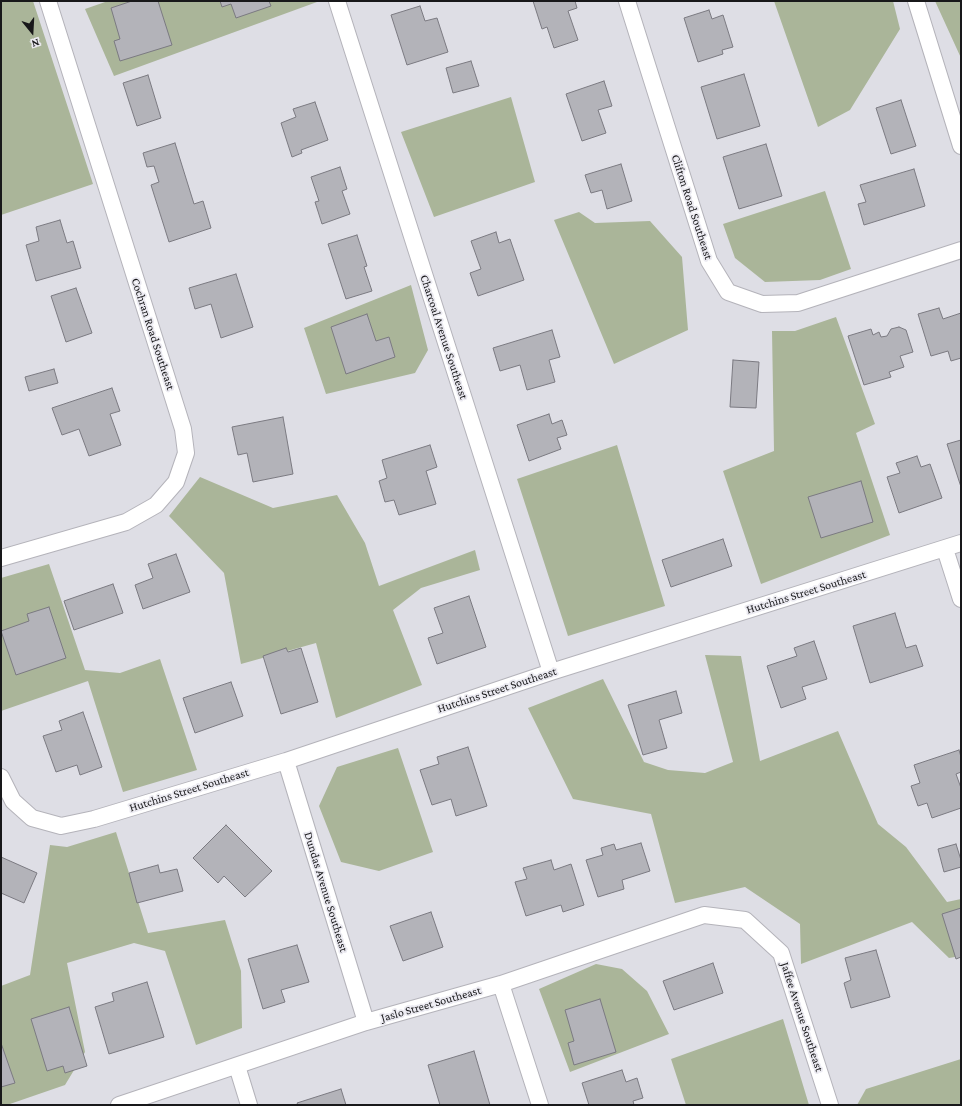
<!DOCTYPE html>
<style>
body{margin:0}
#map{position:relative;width:962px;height:1106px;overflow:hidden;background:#dedee5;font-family:"Crimson Pro",serif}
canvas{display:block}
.frame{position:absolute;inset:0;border:2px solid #18181a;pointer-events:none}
.north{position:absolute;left:12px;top:12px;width:40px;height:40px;-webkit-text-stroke:3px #ecebf2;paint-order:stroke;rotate:162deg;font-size:11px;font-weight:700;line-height:16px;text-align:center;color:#18181a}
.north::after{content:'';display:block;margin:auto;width:14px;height:18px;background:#18181a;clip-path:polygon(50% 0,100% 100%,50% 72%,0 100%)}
</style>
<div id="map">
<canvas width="962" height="1106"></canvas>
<div class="frame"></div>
<div class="north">N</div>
</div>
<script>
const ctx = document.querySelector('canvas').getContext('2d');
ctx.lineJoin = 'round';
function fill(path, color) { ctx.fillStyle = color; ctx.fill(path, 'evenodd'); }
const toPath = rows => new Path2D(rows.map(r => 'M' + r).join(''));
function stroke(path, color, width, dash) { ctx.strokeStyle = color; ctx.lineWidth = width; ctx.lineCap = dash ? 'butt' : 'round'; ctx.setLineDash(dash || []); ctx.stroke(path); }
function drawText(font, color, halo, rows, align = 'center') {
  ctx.font = font + ' "Crimson Pro",serif'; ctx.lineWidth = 3.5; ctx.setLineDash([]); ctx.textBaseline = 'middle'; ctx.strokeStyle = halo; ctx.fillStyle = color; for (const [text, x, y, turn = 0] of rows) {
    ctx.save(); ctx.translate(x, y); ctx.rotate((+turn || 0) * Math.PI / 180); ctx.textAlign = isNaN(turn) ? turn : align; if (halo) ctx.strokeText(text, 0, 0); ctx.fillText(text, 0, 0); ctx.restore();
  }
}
fill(toPath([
 [1,1,33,1,93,184,1,215],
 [108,1,317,1,317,2,114,76,85,9],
 [774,1,893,1,900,29,850,110,818,127],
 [935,1,961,1,961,58],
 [511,97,535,182,434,217,401,132],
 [825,191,851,269,820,280,765,282,735,258,723,224],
 [579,212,595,223,650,221,682,257,688,330,614,364,554,220],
 [411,285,428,350,415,373,326,394,304,328],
 [836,317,875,424,856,433,890,535,761,584,723,471,774,451,772,331,795,331],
 [617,445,665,606,568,636,517,479],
 [200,477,273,508,337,495,365,543,379,586,475,550,480,570,421,588,393,610,422,685,336,718,316,643,241,664,224,573,169,516],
 [49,564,85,670,120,673,160,659,197,770,123,792,88,681,1,711,1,578],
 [705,655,741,656,760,761,838,731,878,824,906,847,947,902,961,899,961,956,949,958,912,922,801,964,800,924,745,887,675,903,651,814,573,799,528,708,603,679,644,762,668,770,705,773,733,762],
 [398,748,433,852,379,871,341,862,319,806,337,767],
 [116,832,148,933,225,920,241,971,242,1028,196,1045,165,951,134,943,67,963,85,1052,65,1085,7,1105,1,1105,1,986,30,975,50,845,67,847],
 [596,964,622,969,647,991,669,1034,570,1072,539,989],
 [783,1019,809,1105,686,1105,671,1059],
 [961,1059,961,1105,857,1105,866,1089]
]), '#aab599');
const building = toPath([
 [132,1,158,1,172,45,120,61,114,41,120,39,111,8,132,1],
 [220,1,269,1,271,6,236,18,231,4,222,7,220,1],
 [533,1,575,1,577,8,568,11,578,40,554,48,547,27,542,29,533,1],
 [420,6,425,21,437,18,448,52,407,65,391,15,420,6],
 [709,10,712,19,723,15,733,47,722,50,723,54,698,62,684,18,709,10],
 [471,61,479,86,453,93,446,68,471,61],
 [744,74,760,126,717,139,701,87,744,74],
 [148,75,161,118,137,126,123,83,148,75],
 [604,81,612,106,598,110,606,133,582,141,566,94,604,81],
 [901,100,916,146,891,154,876,108,901,100],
 [315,102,328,140,301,150,302,153,292,157,281,123,296,117,293,109,315,102],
 [175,143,194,204,203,201,211,228,169,242,151,185,159,182,154,166,147,167,143,153,175,143],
 [766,144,782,196,739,209,723,157,766,144],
 [621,164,632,201,607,209,602,190,591,193,585,175,621,164],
 [340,167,347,189,342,191,350,214,322,224,315,202,319,201,311,177,340,167],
 [914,169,925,206,864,225,858,204,866,202,860,185,914,169],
 [60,220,67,243,73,241,81,268,36,281,26,245,39,241,36,227,60,220],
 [496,232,499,243,510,239,524,280,478,296,470,273,481,269,471,241,496,232],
 [357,235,367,266,364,267,372,291,346,299,328,244,357,235],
 [236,274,253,327,221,338,211,304,195,309,189,288,236,274],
 [76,288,92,333,66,342,51,296,76,288],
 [939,308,943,319,961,313,961,358,951,361,948,351,931,356,918,314,939,308],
 [367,314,376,341,389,337,395,357,346,374,331,327,367,314],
 [899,327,906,330,913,352,900,356,904,367,889,372,891,377,864,385,848,336,871,329,873,335,879,332,881,337,887,336,891,329,899,327],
 [552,330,560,357,549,360,555,382,527,390,520,365,500,371,493,348,552,330],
 [733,360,759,362,756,408,730,407,733,360],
 [54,369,58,383,29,391,25,377,54,369],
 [112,388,120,411,110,414,121,445,89,456,79,429,62,435,52,408,112,388],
 [549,414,552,424,562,420,567,435,557,438,561,449,529,461,517,425,549,414],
 [283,417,293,474,253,482,247,453,238,455,232,427,283,417],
 [961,440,961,487,947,444,961,440],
 [430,445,437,467,426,471,436,504,399,515,394,500,385,502,379,481,387,478,382,460,430,445],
 [917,456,921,467,930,464,942,498,899,513,887,477,900,473,896,463,917,456],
 [861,481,873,522,821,538,808,497,861,481],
 [723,539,732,566,671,587,662,560,723,539],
 [176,554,190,592,143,609,135,585,153,578,148,564,176,554],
 [113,584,123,613,74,630,64,601,113,584],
 [469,596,486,647,437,664,428,638,443,633,434,608,469,596],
 [49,607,66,658,16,675,1,631,29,621,27,614,49,607],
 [895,613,906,648,916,645,923,666,870,683,853,626,895,613],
 [814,641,827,679,802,687,806,699,781,708,767,666,797,656,794,648,814,641],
 [286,648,288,652,301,648,318,702,281,714,263,656,286,648],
 [231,682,243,716,195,733,183,698,231,682],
 [676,691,682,713,659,720,667,748,643,755,628,705,676,691],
 [83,712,102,767,80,775,77,765,56,772,43,736,62,730,59,721,83,712],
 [468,747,487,806,456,816,451,799,432,805,420,770,439,764,437,757,468,747],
 [959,750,961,757,961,772,956,774,961,788,961,808,932,818,927,803,918,806,911,786,920,783,914,765,959,750],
 [226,825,272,871,245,897,224,876,218,883,193,858,226,825],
 [641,843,650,871,622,880,624,889,598,897,586,860,603,855,601,848,614,844,616,850,641,843],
 [956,844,961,860,961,867,944,872,938,849,956,844],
 [1,857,37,873,24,903,1,893,1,857],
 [551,860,554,870,571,864,584,905,563,912,561,905,526,916,515,882,527,879,523,868,551,860],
 [158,865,160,873,177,869,183,891,137,903,129,873,158,865],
 [961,908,961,957,956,959,942,914,961,908],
 [431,912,443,947,403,961,390,926,431,912],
 [297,945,309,982,281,990,285,1002,263,1009,248,959,297,945],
 [876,950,890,997,851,1008,844,983,851,980,845,958,876,950],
 [713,963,723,993,674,1010,663,981,713,963],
 [147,982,164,1037,109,1054,95,1007,114,1001,112,993,147,982],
 [600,999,616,1052,574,1065,568,1043,574,1041,565,1010,600,999],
 [69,1007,87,1066,65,1073,63,1066,47,1071,31,1019,69,1007],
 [1,1043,15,1083,1,1087,1,1043],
 [474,1051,490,1105,440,1105,428,1065,474,1051],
 [622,1070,626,1082,637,1078,643,1098,633,1101,634,1105,589,1105,582,1083,622,1070],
 [341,1089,346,1105,298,1105,297,1103,341,1089]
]);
fill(building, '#b3b3b9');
stroke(building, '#7b7a81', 1);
const street = toPath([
 [337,1,551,672],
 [627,1,709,261,728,292,762,304,798,303,961,250],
 [916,1,961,146],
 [945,549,961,599],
 [1,558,126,522,156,505,176,482,186,453,183,429,48,1],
 [286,761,366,1022],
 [1,777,13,801,32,818,61,826,94,819,286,761,551,672,961,543],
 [501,984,540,1105],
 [237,1066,249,1105],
 [119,1105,366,1022,501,984,704,915,745,920,781,953,830,1105]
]);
stroke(street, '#b4b3ba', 18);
stroke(street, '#fff', 16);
drawText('12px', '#18181a', '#ecebf2', [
 ["Clifton Road Southeast",692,207,72],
 ["Cochran Road Southeast",153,334,72],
 ["Charcoal Avenue Southeast",444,337,72],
 ["Hutchins Street Southeast",806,592,-17],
 ["Hutchins Street Southeast",497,690,-18],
 ["Hutchins Street Southeast",189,790,-17],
 ["Dundas Avenue Southeast",326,892,73],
 ["Jaslo Street Southeast",431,1004,-16],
 ["Jaffee Avenue Southeast",802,1017,72]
]);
</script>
